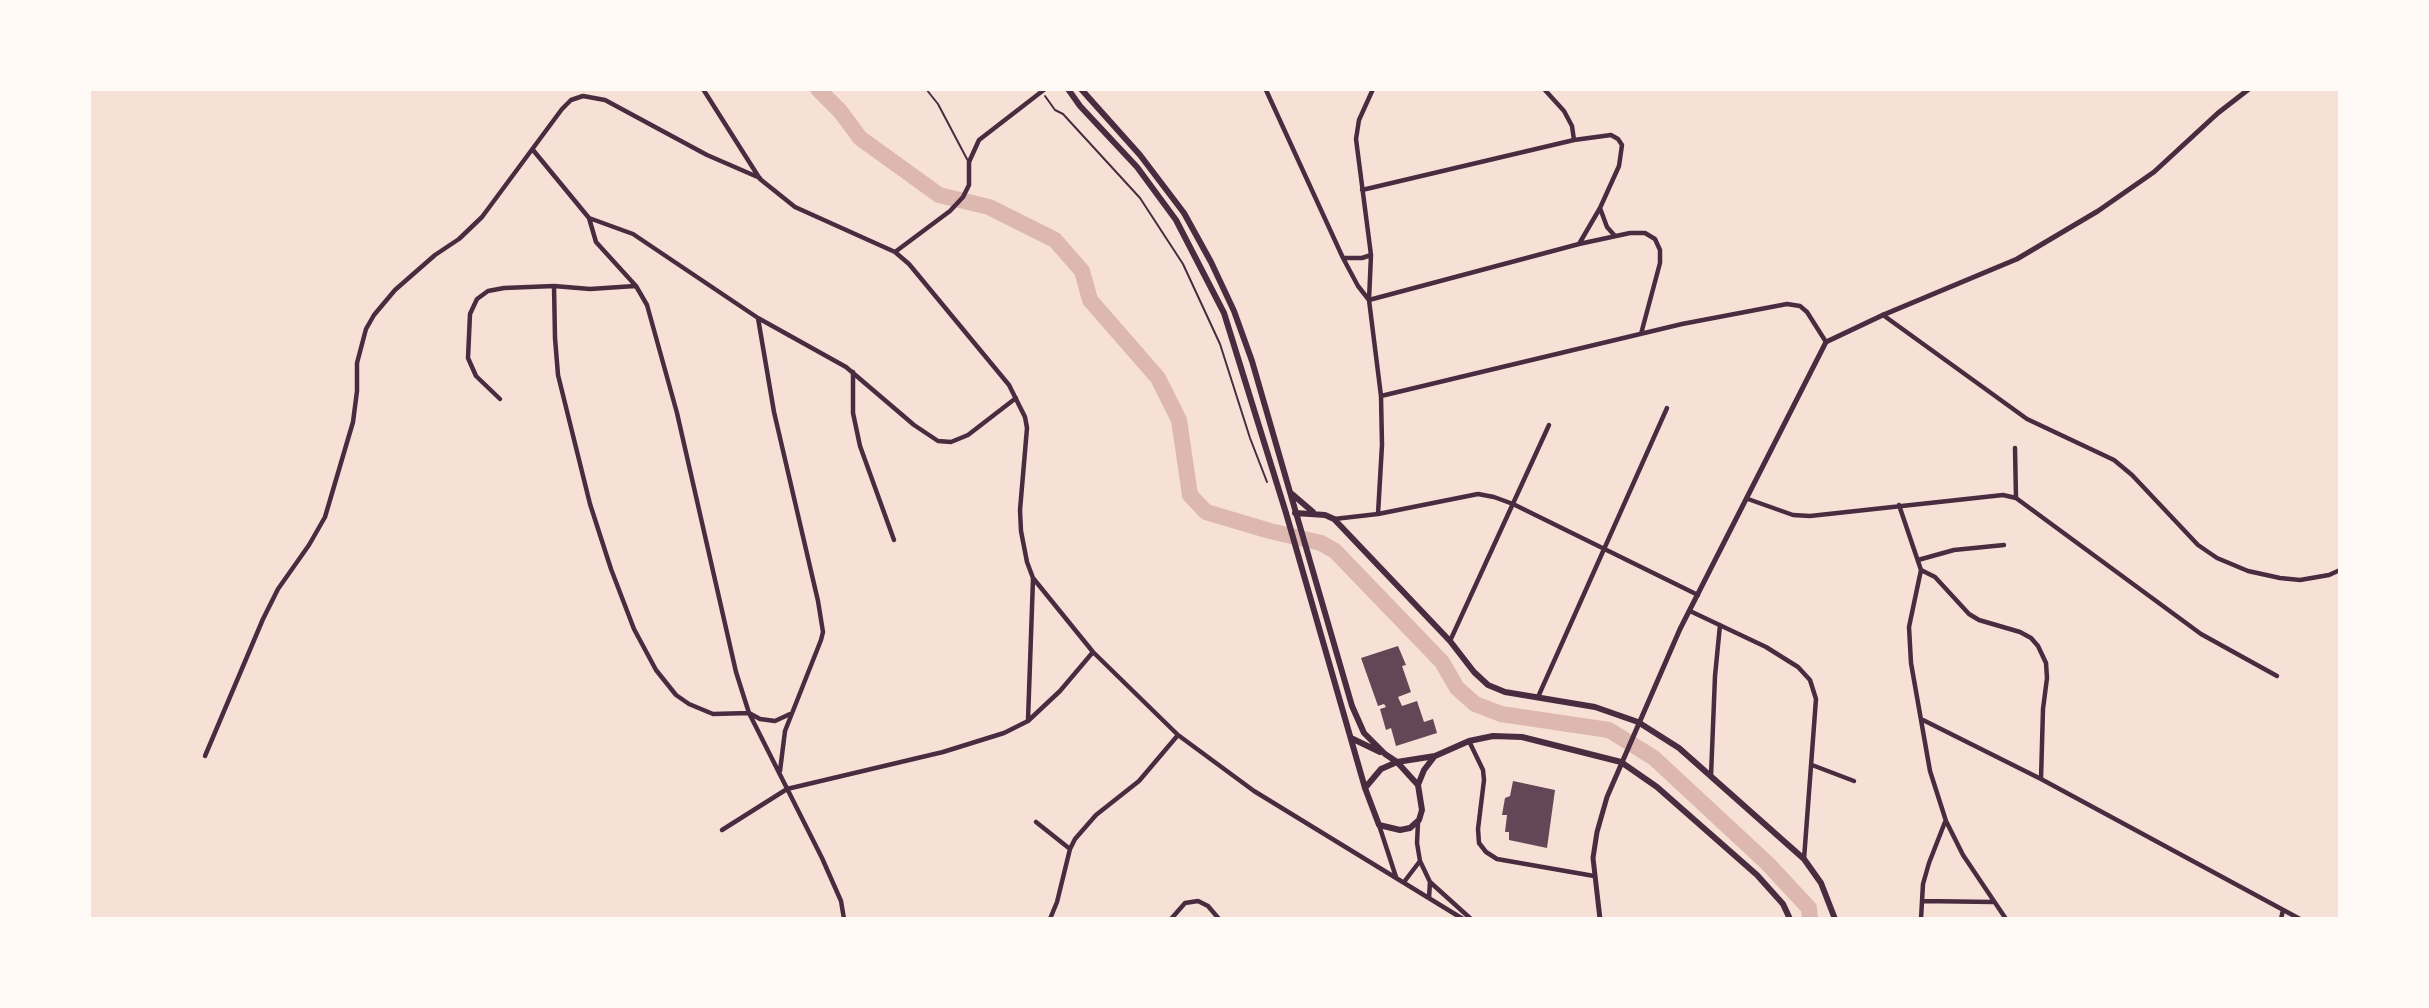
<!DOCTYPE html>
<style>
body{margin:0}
#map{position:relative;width:2429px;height:1008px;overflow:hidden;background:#f7e1d7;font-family:"PT Sans",sans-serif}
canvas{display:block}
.frame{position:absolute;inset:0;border:91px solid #fffaf5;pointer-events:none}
</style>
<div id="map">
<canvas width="2429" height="1008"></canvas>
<div class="frame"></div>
</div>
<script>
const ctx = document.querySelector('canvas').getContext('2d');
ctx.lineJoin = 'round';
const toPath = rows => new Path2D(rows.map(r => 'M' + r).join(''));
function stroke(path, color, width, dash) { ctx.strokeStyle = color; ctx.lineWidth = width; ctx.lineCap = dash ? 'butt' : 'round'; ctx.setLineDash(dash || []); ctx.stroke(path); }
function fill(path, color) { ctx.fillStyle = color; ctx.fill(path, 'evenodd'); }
stroke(toPath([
 [818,89,840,111,860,138,939,195,989,207,1055,240,1082,271,1090,300,1158,378,1179,420,1190,495,1206,512,1270,531,1321,543,1335,551,1442,662,1457,688,1475,704,1501,714,1609,730,1654,758,1767,863,1809,908,1810,919]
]), '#dcb8b0', 16);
fill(toPath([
 [1398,646,1406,665,1402,666,1411,692,1398,697,1402,706,1417,701,1424,722,1433,719,1437,733,1396,746,1391,728,1386,730,1380,709,1386,707,1384,704,1378,706,1361,658],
 [1513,781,1555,790,1547,848,1509,840,1509,832,1505,832,1507,815,1502,815,1505,798,1510,796]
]), '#644757');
stroke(toPath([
 [1045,96,1055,110,1063,114,1140,198,1183,264,1220,344,1250,438,1267,482]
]), '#4a2c40', 2);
stroke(toPath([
 [926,89,938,104,968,161]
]), '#4a2c40', 2);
stroke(toPath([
 [703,89,760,179,795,207,895,252,909,264,1009,385,1025,417,1027,428,1020,510,1021,531,1027,562,1033,578,1093,652,1178,735,1254,791,1463,919],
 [1373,89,1359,120,1356,139,1371,255,1369,300,1381,396,1382,445,1378,514],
 [1544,89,1564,111,1572,126,1574,140],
 [1266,90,1343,258,1358,286,1369,300,1579,244,1630,233,1645,233,1655,239,1660,250,1660,263,1641,334],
 [533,150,589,218],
 [1362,190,1574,140,1611,135,1618,139,1622,145,1619,166,1600,208,1579,244],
 [1600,208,1607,227,1615,236],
 [589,218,596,242,636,286,647,305,677,413,736,672,749,713,822,858,841,901,844,919],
 [589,218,633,234,758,318,846,367,914,425,938,441,951,442,968,435,1016,398],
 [895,252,950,211,963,197,969,185,969,162,979,140,1045,89],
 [1344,258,1362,258,1371,255],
 [554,286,555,338,558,375,590,504,611,569,634,629,656,670,676,695,689,704,713,714,749,713,760,719,775,721,790,714],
 [1883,315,2027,419,2114,460,2132,475,2198,545,2217,558,2248,571,2280,578,2300,580,2329,575,2340,570],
 [758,318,774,412,818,601,823,632,821,640,785,731,780,771],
 [853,372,853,413,860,446,894,540],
 [1381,396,1682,324,1787,304,1800,306,1807,312,1826,342],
 [500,399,476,376,468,358,470,314,477,299,488,291,504,288,554,286,590,289,635,286],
 [2015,448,2016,498],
 [1748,499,1793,515,1810,516,2003,495,2016,498,2201,634,2277,676],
 [1899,505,1921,570,1909,627,1911,663,1930,771,1946,821,1963,855,2006,919],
 [1334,519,1378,514,1478,494,1494,497,1513,504,1698,595],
 [1918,560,1954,550,2004,545],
 [1921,570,1935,577,1969,614,1979,620,2020,632,2031,638,2038,646,2046,663,2047,678,2043,709,2041,779],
 [1690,611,1766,647,1798,667,1810,680,1816,699,1804,859],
 [1450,641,1549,425],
 [1538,697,1667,408],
 [1028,720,1033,579],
 [1923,720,2041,779,2300,919],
 [1469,741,1483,770,1484,780,1478,829,1479,843,1486,852,1497,859,1594,876],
 [205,756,263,619,278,589,309,545,325,517,353,422,357,391,357,363,366,329,374,315,395,290,435,255,459,239,482,217,562,109,571,100,583,96,605,100,707,155,760,178],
 [1812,765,1854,781],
 [1711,776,1715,676,1720,625],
 [1036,822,1070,849],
 [1418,822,1417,843,1420,861,1430,882,1471,919],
 [1379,825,1396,877],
 [722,830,787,789,943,752,1004,733,1028,721,1060,691,1093,652],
 [1404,882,1420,861],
 [1429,898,1430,882],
 [1922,901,1923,884,1929,863,1945,822],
 [1050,919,1057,902,1070,849,1075,839,1096,815,1139,781,1178,735],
 [1171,919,1185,903,1198,901,1208,906,1219,919],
 [1921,919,1922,901,1993,902],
 [2281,919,2283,910]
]), '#4a2c40', 4.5);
stroke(toPath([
 [1600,919,1593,858,1597,832,1607,797,1680,629,1826,342,1883,315,2017,259,2098,211,2154,172,2218,113,2249,89]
]), '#4a2c40', 5);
stroke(toPath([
 [1068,89,1080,106,1137,167,1176,220,1224,313,1286,513,1365,788,1379,825,1400,830,1410,828,1419,820,1422,810,1418,785,1397,762,1381,769,1365,788],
 [1081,89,1140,155,1184,213,1211,262,1234,311,1252,361,1352,706,1364,733,1385,754,1397,762,1435,756,1469,741,1493,736,1522,737,1621,762,1657,787,1757,875,1783,904,1790,919],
 [1292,494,1313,512],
 [1295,513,1325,515,1334,519,1450,641,1474,672,1488,685,1505,692,1595,707,1638,722,1679,748,1804,859,1821,883,1835,919],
 [1351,738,1380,752],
 [1418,785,1424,770,1434,757]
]), '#4a2c40', 6);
</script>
